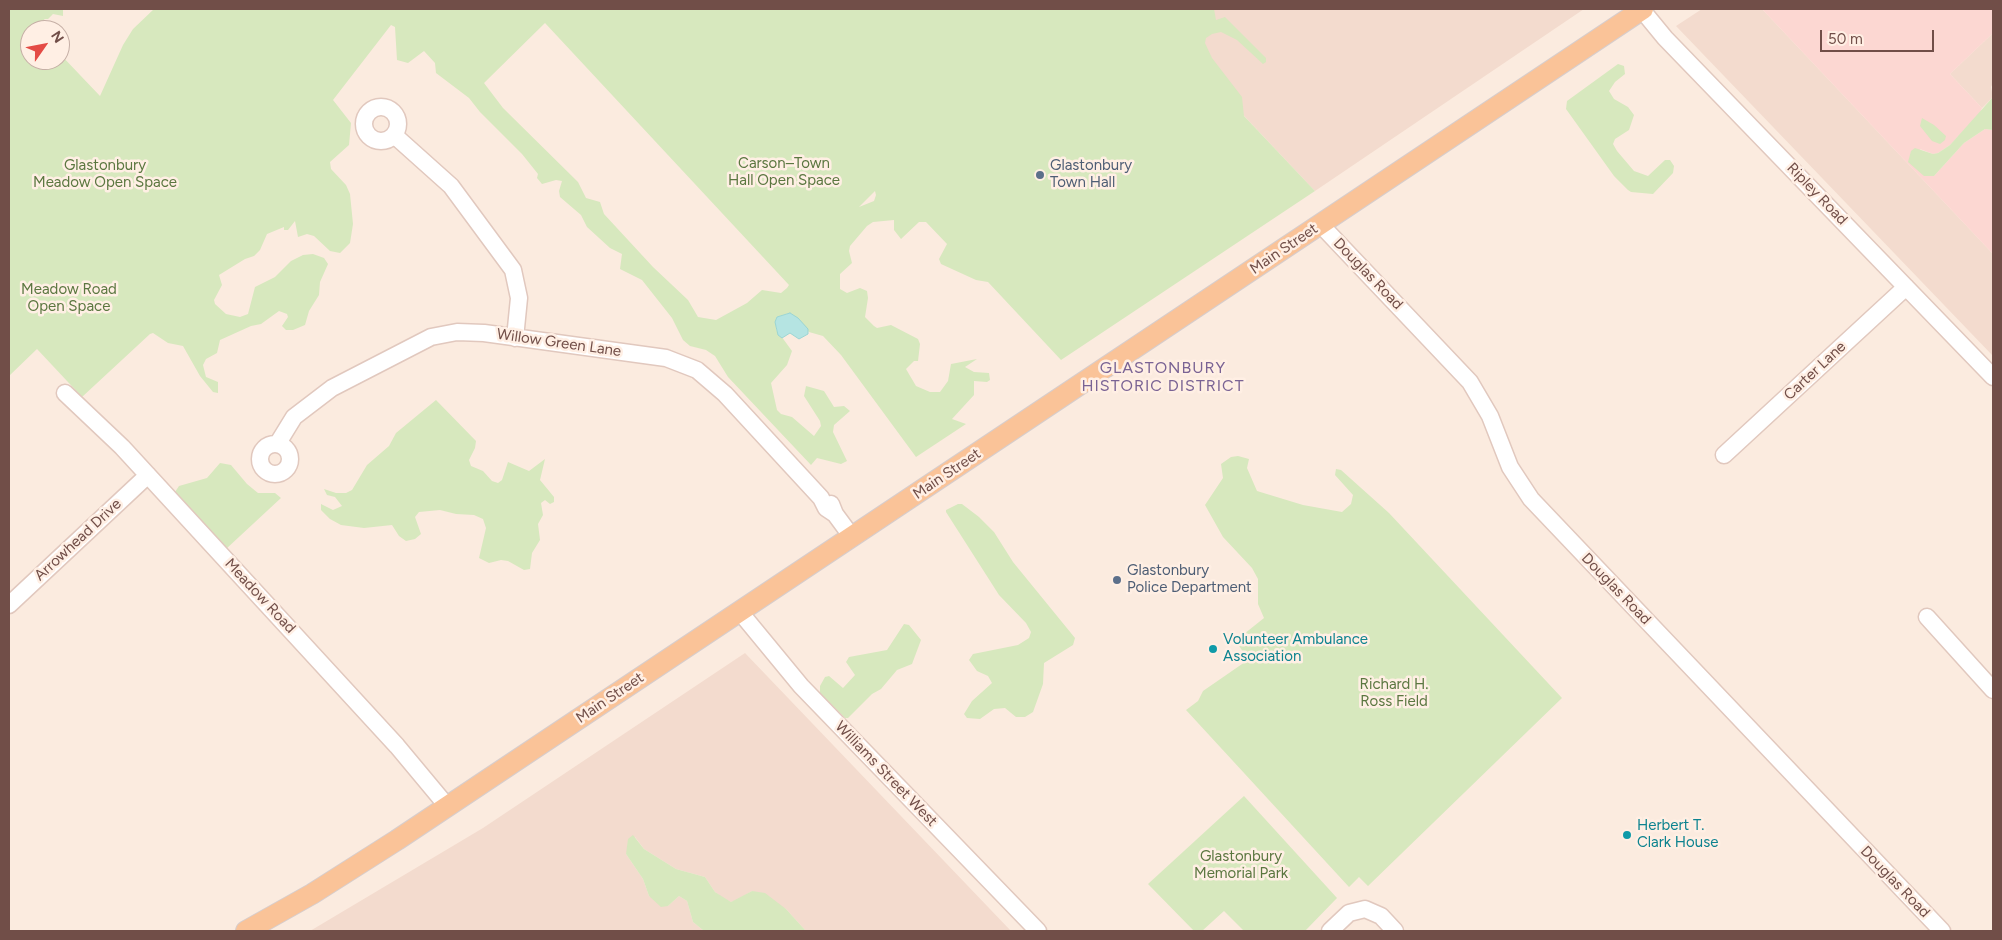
<!DOCTYPE html>
<meta charset="utf-8">
<style>
body{margin:0}
#map{position:relative;width:2002px;height:940px;overflow:hidden;background:#fbebdf;font-family:Figtree,sans-serif}
canvas{display:block}
.frame{position:absolute;inset:0;border:10px solid #714e48;pointer-events:none}
.north{position:absolute;left:20px;top:20px;width:50px;height:50px;box-sizing:border-box;background:#ffefe4;border:1px solid #c6afa6;border-radius:50%;rotate:57deg;font-size:14px;font-weight:700;line-height:20px;text-align:center;color:#714e48}
.north::after{content:'';display:block;margin:auto;width:18px;height:22px;background:#e44b45;clip-path:polygon(50% 0,100% 100%,50% 72%,0 100%)}
.scale{position:absolute;left:1820px;top:30px;width:114px;height:22px;box-sizing:border-box;border:2px solid #714e48;border-top:0;padding-left:6px;font-size:15px;line-height:18px;white-space:nowrap;color:#714e48;-webkit-text-stroke:4px #ffefe4;paint-order:stroke}
</style>
<div id="map">
<canvas width="2002" height="940"></canvas>
<div class="frame"></div>
<div class="north">N</div>
<div class="scale">50 m</div>
</div>
<script>
const ctx = document.querySelector('canvas').getContext('2d');
ctx.lineJoin = 'round';
function fill(path, color) { ctx.fillStyle = color; ctx.fill(path, 'evenodd'); }
const toPath = rows => new Path2D(rows.map(r => 'M' + r).join(''));
function stroke(path, color, width, dash) { ctx.strokeStyle = color; ctx.lineWidth = width; ctx.lineCap = dash ? 'butt' : 'round'; ctx.setLineDash(dash || []); ctx.stroke(path); }
function drawText(font, color, halo, rows, align = 'center') {
  ctx.font = font + ' Figtree,sans-serif'; ctx.lineWidth = 5; ctx.setLineDash([]); ctx.textBaseline = 'middle'; ctx.strokeStyle = halo; ctx.fillStyle = color; for (const [text, x, y, turn = 0] of rows) {
    ctx.save(); ctx.translate(x, y); ctx.rotate((+turn || 0) * Math.PI / 180); ctx.textAlign = isNaN(turn) ? turn : align; if (halo) ctx.strokeText(text, 0, 0); ctx.fillText(text, 0, 0); ctx.restore();
  }
}
fill(toPath([
 [1143,9,1584,9,1315,191],
 [1702,9,1762,9,1993,254,1993,356,1676,26],
 [1993,33,1993,83,1991,87,1993,97,1982,108,1950,74],
 [745,653,1011,931,806,931,786,909,752,891,735,901,731,902,723,898,715,892,705,877,676,869,644,849,635,837,626,854,643,879,649,896,668,906,679,896,687,901,693,922,704,931,310,931,483,828]
]), '#f3dbce');
fill(toPath([
 [1762,9,1993,9,1993,33,1950,74,1982,108,1979,115,1950,145,1938,153,1933,154,1920,149,1934,176,1964,143,1985,129,1993,130,1993,254]
]), '#fcd7d2');
fill(toPath([
 [9,9,63,9,63,16,53,14,48,19,44,19,47,24,41,30,30,30,30,60,60,60,60,54,100,96,123,45,133,29,154,9,1214,9,1216,20,1225,17,1266,58,1266,62,1263,64,1237,40,1221,32,1212,34,1206,38,1205,43,1212,58,1242,97,1244,116,1315,191,1061,360,988,282,976,280,941,264,939,259,947,244,926,222,919,222,901,239,894,230,894,220,873,222,867,226,850,246,849,251,852,263,840,274,840,289,847,293,860,288,867,291,868,298,865,317,874,326,877,328,891,325,918,339,920,344,918,361,914,361,906,369,916,386,930,392,940,392,948,381,951,364,977,359,965,367,974,372,989,373,990,380,987,382,974,381,974,395,952,419,966,424,916,457,841,355,823,336,809,332,790,313,777,317,776,329,792,351,787,365,771,383,777,410,781,414,792,417,814,436,821,426,820,421,804,396,806,386,824,391,834,407,844,406,850,411,834,425,833,432,847,461,841,464,817,458,811,465,728,377,715,356,706,350,690,346,683,340,672,318,642,280,620,269,622,254,610,248,587,227,581,215,560,197,559,191,562,181,556,180,542,184,537,178,538,174,522,154,480,112,469,98,436,73,435,63,424,51,408,63,397,60,395,27,391,25,333,100,351,123,349,145,330,162,331,169,346,185,350,194,353,224,350,243,340,253,330,251,314,236,307,234,298,237,295,221,288,230,284,230,284,227,267,234,260,250,254,256,245,259,219,275,222,285,214,300,215,304,226,314,240,317,248,314,255,287,275,277,291,261,303,255,313,254,324,258,328,264,320,282,319,295,309,311,305,325,293,330,286,330,282,326,288,317,287,314,279,311,261,324,251,326,220,340,217,353,206,359,203,365,206,377,218,382,218,393,213,392,200,376,183,346,168,343,153,333,150,334,82,397,37,349,9,376],
 [545,23,789,285,787,288,781,293,762,290,747,303,716,320,698,317,688,300,653,267,604,214,600,202,586,198,578,182,503,108,484,83],
 [875,191,876,195,874,201,859,207],
 [1618,64,1624,66,1625,74,1615,82,1609,91,1614,99,1628,107,1634,115,1629,130,1615,139,1613,144,1617,151,1634,171,1648,176,1665,160,1670,160,1674,166,1673,173,1653,194,1631,192,1628,190,1614,176,1566,109,1567,101],
 [1993,97,1993,130,1985,129,1964,143,1934,176,1924,176,1908,162,1911,151,1915,148,1933,154,1938,153,1950,145],
 [1922,118,1934,125,1946,136,1945,140,1940,144,1932,141,1920,126],
 [436,400,476,441,475,448,469,460,471,466,483,471,492,481,498,483,502,480,508,462,529,471,545,459,540,480,554,497,554,502,550,504,545,500,541,503,543,515,538,524,540,540,532,553,530,569,524,570,508,561,501,560,489,563,479,558,486,528,483,519,474,515,456,514,440,510,419,512,415,517,421,534,415,539,406,541,399,536,392,525,364,528,341,525,330,519,321,510,321,504,333,510,342,506,335,497,327,495,324,489,336,493,346,493,352,490,367,465,389,446,396,433],
 [1238,456,1249,459,1247,468,1257,491,1303,505,1342,512,1351,504,1353,495,1335,475,1336,469,1341,470,1389,513,1562,698,1368,886,1359,877,1349,887,1186,710,1198,701,1203,691,1245,662,1246,656,1237,643,1239,638,1264,618,1258,604,1258,579,1252,568,1223,537,1205,505,1223,478,1221,464,1231,457],
 [220,463,231,465,247,484,258,493,275,493,281,498,226,549,175,492,179,486,207,478],
 [958,504,962,504,979,517,994,532,1013,562,1075,638,1073,645,1044,663,1043,684,1033,712,1025,717,1016,717,1005,708,994,709,980,719,967,718,964,714,972,701,992,683,988,676,977,671,969,660,973,654,1018,645,1029,638,1031,632,1026,623,999,595,946,512,946,510],
 [904,624,909,625,921,640,912,664,897,670,881,689,872,694,848,718,845,718,820,693,820,686,825,677,829,676,843,688,855,675,846,662,849,657,887,650],
 [1244,796,1337,898,1305,931,1244,931,1224,911,1202,931,1194,931,1148,884],
 [633,835,644,849,676,869,705,877,715,892,731,902,752,891,765,893,786,909,806,931,704,931,693,922,687,901,679,896,668,906,661,907,649,896,643,879,626,854,628,839]
]), '#d7e8be');
const water = toPath([
 [790,313,798,318,808,329,808,334,799,339,790,333,782,338,778,335,775,322,777,317,790,313]
]);
fill(water, '#b5e4e2');
stroke(water, '#9bd5d3', 1);
const minor = toPath([
 [1642,10,1665,38,1993,377],
 '364 124a17 17 0 1 1 34 0a17 17 0 1 1-34 0Z',
 [394,135,451,186,513,270,519,298,515,338],
 [1321,225,1470,382,1490,416,1510,467,1531,499,1942,931],
 [65,393,122,447,397,746,447,806],
 [278,443,294,417,332,388,431,337,457,332,484,333,666,358,697,370,725,394,821,498,826,508,835,514],
 '260 459a15 15 0 1 1 30 0a15 15 0 1 1-30 0Z',
 [1724,455,1906,287],
 [831,504,835,514,852,537],
 [9,605,148,475],
 [740,612,801,686,1038,931],
 [1927,617,1993,690],
 [1330,931,1349,913,1365,909,1381,916,1395,931]
]);
const major = toPath([
 [246,931,312,894,397,840,1643,9]
]);
stroke(minor, '#e1c8be', 19);
stroke(major, '#d7cdcc', 22);
stroke(minor, '#fff', 16);
stroke(major, '#fac398', 20);
for (const [x, y, r, color] of [
 [1040,175,5,"#5c6f8a"],
 [1117,580,5,"#5c6f8a"],
 [1213,649,5,"#0f9aa8"],
 [1627,835,5,"#0f9aa8"]
]) { const dot = new Path2D(); dot.arc(x, y, r, 0, 2 * Math.PI); ctx.fillStyle = color; ctx.fill(dot); stroke(dot, '#ffefe4', 2); }
drawText('15px', '#5b7740', '#ffefe4', [
 ["Carson–Town",784,164],
 ["Hall Open Space",784,181],
 ["Glastonbury",105,166],
 ["Meadow Open Space",105,183],
 ["Meadow Road",69,290],
 ["Open Space",69,307],
 ["Richard H.",1394,685],
 ["Ross Field",1394,702],
 ["Glastonbury",1241,857],
 ["Memorial Park",1241,874]
]);
drawText('15px', '#4e5e75', '#ffefe4', [
 ["Glastonbury",1050,166],
 ["Town Hall",1050,183],
 ["Glastonbury",1127,571],
 ["Police Department",1127,588]
], 'left');
drawText('15px', '#714e48', '#ffefe4', [
 ["Ripley Road",1817,194,46],
 ["Main Street",1284,249,-34],
 ["Douglas Road",1368,274,46],
 ["Willow Green Lane",559,343,8],
 ["Carter Lane",1815,371,-43],
 ["Main Street",947,474,-34],
 ["Arrowhead Drive",78,540,-43],
 ["Douglas Road",1616,589,46],
 ["Meadow Road",260,596,47],
 ["Main Street",610,698,-34],
 ["Williams Street West",886,774,46],
 ["Douglas Road",1895,882,46]
]);
drawText('15px', '#0d838f', '#ffefe4', [
 ["Volunteer Ambulance",1223,640],
 ["Association",1223,657],
 ["Herbert T.",1637,826],
 ["Clark House",1637,843]
], 'left');
ctx.letterSpacing = '1px';
drawText('16px', '#7a6394', '#ffefe4', [
 ["GLASTONBURY",1163,368],
 ["HISTORIC DISTRICT",1163,386]
]);
ctx.letterSpacing = '0px';
</script>
